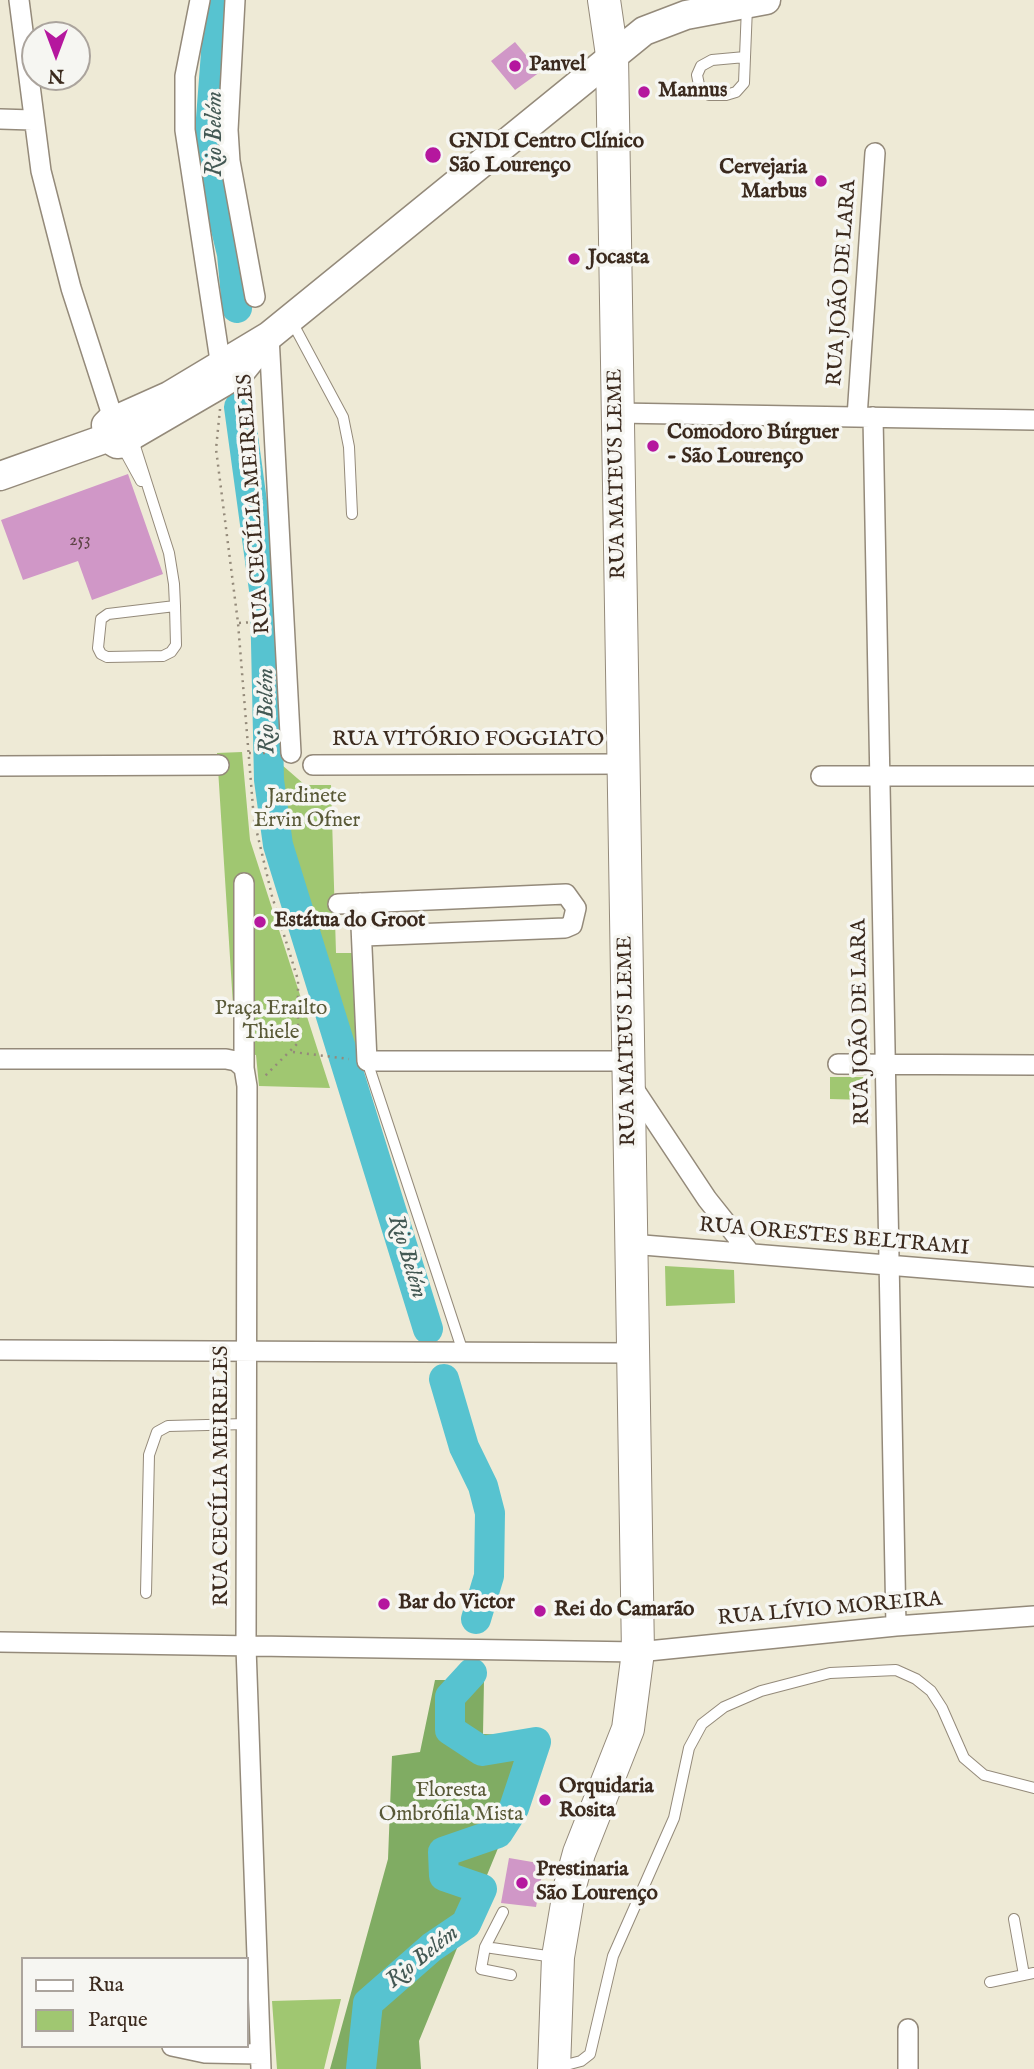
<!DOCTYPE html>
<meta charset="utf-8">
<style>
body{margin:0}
#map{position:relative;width:1034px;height:2069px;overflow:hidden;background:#eeead6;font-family:"IM FELL English",serif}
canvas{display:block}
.legend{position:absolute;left:21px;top:1957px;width:228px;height:91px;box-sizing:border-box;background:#f6f6f2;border:2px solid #aba49d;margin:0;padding:9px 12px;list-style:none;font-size:21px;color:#3b2a1e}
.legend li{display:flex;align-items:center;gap:14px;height:35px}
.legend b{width:35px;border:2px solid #aba49d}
.north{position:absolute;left:21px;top:21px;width:70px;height:70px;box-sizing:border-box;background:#f6f6f2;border:2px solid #aba49d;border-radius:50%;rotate:180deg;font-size:19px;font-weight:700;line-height:28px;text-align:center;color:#3b2a1e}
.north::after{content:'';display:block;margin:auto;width:24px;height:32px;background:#b5179e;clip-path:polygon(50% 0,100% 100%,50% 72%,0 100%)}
</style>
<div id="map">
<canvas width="1034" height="2069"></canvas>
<ul class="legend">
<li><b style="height:9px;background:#fff"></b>Rua</li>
<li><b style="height:19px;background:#a0c771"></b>Parque</li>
</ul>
<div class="north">N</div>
</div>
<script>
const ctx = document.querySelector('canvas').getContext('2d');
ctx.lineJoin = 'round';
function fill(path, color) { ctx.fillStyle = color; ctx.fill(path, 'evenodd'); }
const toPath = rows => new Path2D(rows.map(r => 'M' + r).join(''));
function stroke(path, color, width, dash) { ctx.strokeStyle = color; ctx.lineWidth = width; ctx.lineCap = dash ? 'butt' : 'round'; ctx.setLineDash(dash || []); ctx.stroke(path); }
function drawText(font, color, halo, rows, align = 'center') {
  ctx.font = font + ' "IM FELL English",serif'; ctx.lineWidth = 7; ctx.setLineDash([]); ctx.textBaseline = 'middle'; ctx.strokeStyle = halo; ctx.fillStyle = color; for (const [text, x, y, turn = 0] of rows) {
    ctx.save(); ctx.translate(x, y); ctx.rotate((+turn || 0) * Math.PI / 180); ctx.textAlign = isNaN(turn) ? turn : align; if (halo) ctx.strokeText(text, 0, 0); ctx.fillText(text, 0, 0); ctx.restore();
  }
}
fill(toPath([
 [242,752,250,840,330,1088,259,1086,256,1055,236,1052,217,753],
 [274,758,305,785,331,785,336,953,352,953,357,1070,297,870],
 [830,1077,866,1077,866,1100,830,1099],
 [665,1266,734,1270,735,1303,666,1306],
 [341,1999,324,2069,277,2069,272,2001]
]), '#a0c771');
fill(toPath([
 [435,1680,484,1680,483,1734,544,1736,419,2041,421,2069,330,2069,388,1859,392,1756,420,1752]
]), '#80ac63');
stroke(toPath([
 [220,0,210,132,211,167,232,254,237,308],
 [239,407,265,597,269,780,278,845,428,1329],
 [444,1379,464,1447,483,1486,490,1513,489,1576,476,1619],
 [361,2069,368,2003,432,1947,466,1924,482,1889,444,1876,443,1852,498,1833,514,1808,536,1742,482,1751,450,1730,450,1697,472,1673]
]), '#57c3d0', 30);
fill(toPath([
 [515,42,540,72,515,90,491,61],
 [128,474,163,574,92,600,78,561,23,580,1,520],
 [509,1858,544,1864,536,1907,501,1903]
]), '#d097c7');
const lane = toPath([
 [745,57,712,60,701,66,697,75,699,85,709,95,726,95,736,92,744,83,745,57,747,7],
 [291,320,343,417,349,447,352,514],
 [133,440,169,553,174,584,175,606,176,645,171,652,163,656,107,657,101,654,98,648,101,619,108,614,175,606],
 [123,448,141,481],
 [367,1061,463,1352],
 [146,1593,149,1455,157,1432,168,1426,246,1424],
 [503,1912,485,1947,554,1957],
 [1014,1919,1024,1975],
 [485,1947,481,1969,511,1975],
 [990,1982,1034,1973],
 [558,2067,581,2061,590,2054,613,1956,674,1818,689,1748,702,1724,724,1707,761,1691,830,1673,896,1670,916,1679,931,1691,942,1708,964,1758,984,1775,1034,1788]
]);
const street = toPath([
 [19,0,41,171,71,288,113,418],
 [200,0,185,76,185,130,221,367],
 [235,0,228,130,230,161,255,297],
 [0,119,32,120],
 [269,336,291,753],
 [617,413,1034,420],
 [857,417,875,153],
 [873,417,896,1626],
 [313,765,623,764],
 [0,766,219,765],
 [821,776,1034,776],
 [244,883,244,1068,247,1086,246,1647,261,2069],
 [360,903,367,1061,629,1061],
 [338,904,566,894,576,908,572,925,565,928,364,936],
 [0,1059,226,1059,236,1061,244,1068],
 [838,1064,1034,1065],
 [632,1086,707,1199,750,1253],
 [631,1244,1034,1277],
 [0,1350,632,1353],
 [0,1642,638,1652,896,1626,1034,1616],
 [908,2029,908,2069],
 [172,2046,205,2053,259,2054]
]);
const secondary = toPath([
 [269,336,241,371,222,383,131,436,126,443,117,444,107,438,106,425,113,418,122,417,169,396,269,336,644,31,686,15,766,0],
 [0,476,107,438]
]);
const primary = toPath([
 [554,2069,558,1957,570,1886,579,1853,628,1729,638,1652,612,55,604,0]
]);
stroke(lane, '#948a7a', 12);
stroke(street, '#948a7a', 22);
stroke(secondary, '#948a7a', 31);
stroke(primary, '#948a7a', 34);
stroke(toPath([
 [220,409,216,449,238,623,254,820,272,896,298,980,298,1043,263,1078],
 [239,623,268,621],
 [249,753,274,753],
 [293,1052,349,1059]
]), '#948a7a', 2.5, [2, 5]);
stroke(lane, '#fff', 10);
stroke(street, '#fff', 19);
stroke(secondary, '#fff', 28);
stroke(primary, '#fff', 32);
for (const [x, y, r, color] of [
 [515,66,7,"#b5179e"],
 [644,92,7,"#b5179e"],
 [433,155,9,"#b5179e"],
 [821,181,7,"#b5179e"],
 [574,259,7,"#b5179e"],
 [653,446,7,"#b5179e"],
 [260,922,7,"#b5179e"],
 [384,1604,7,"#b5179e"],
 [540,1611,7,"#b5179e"],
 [545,1800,7,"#b5179e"],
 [522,1883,7,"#b5179e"]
]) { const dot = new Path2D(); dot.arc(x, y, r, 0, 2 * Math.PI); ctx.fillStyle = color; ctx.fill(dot); stroke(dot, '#f6f6f2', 2.5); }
drawText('18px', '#604548', null, [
 ["253",80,541]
]);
drawText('bold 21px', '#3b2a1e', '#f6f6f2', [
 ["Panvel",529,66],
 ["Mannus",658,92],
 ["GNDI Centro Clínico",449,143],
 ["São Lourenço",449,167],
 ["Cervejaria",807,169,"right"],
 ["Marbus",807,193,"right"],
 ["Jocasta",588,259],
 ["Comodoro Búrguer",667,434],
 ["- São Lourenço",667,458],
 ["Estátua do Groot",274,922],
 ["Bar do Victor",398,1604],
 ["Rei do Camarão",554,1611],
 ["Orquidaria",559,1788],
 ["Rosita",559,1812],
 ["Prestinaria",536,1871],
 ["São Lourenço",536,1895]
], 'left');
drawText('21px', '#3b2a1e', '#f6f6f2', [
 ["RUA JOÃO DE LARA",843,283,-86],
 ["RUA MATEUS LEME",618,474,-91],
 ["RUA CECÍLIA MEIRELES",255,504,-94],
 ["RUA VITÓRIO FOGGIATO",468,741],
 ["RUA JOÃO DE LARA",862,1022,-91],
 ["RUA MATEUS LEME",628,1041,-91],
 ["RUA ORESTES BELTRAMI",834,1238,5],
 ["RUA CECÍLIA MEIRELES",223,1476,-90],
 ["RUA LÍVIO MOREIRA",830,1610,-5]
]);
drawText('21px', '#595937', '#f6f6f2', [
 ["Jardinete",307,798],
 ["Ervin Ofner",307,822],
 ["Praça Erailto",271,1010],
 ["Thiele",271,1034],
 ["Floresta",451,1792],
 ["Ombrófila Mista",451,1816]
]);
drawText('italic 23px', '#435853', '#f6f6f2', [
 ["Rio Belém",216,134,-90],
 ["Rio Belém",268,711,-91],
 ["Rio Belém",406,1257,73],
 ["Rio Belém",423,1958,-39]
]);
</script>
